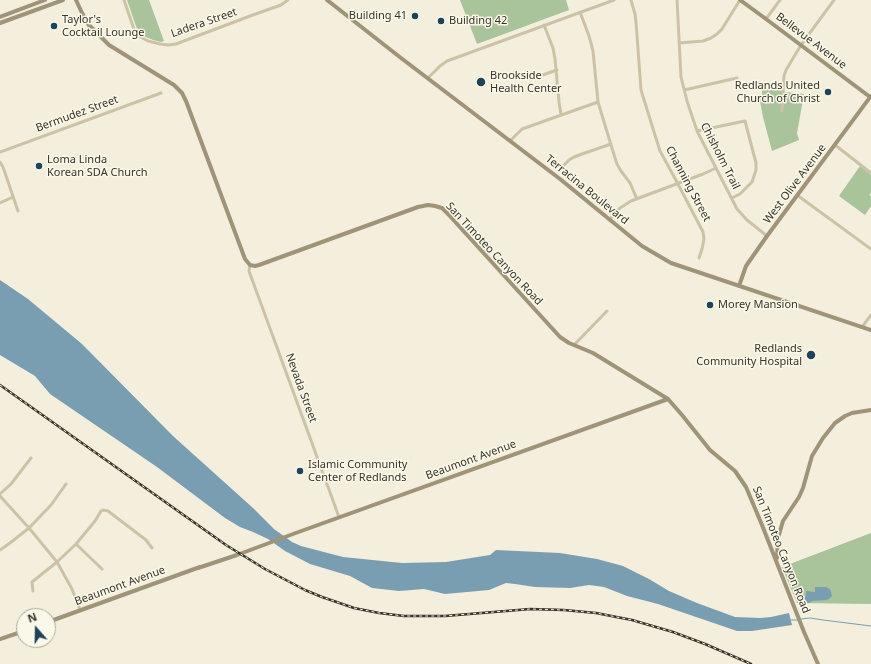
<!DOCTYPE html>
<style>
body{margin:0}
#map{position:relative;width:871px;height:664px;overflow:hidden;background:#f3efdc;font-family:"Noto Sans",sans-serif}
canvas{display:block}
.north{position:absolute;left:16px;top:608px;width:40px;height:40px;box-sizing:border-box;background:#faf8e9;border:1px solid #aca99c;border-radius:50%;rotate:340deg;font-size:11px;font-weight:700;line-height:16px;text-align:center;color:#383228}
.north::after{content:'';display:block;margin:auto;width:14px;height:18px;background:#1c435b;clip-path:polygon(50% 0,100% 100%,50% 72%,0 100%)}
</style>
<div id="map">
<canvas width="871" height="664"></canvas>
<div class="north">N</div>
</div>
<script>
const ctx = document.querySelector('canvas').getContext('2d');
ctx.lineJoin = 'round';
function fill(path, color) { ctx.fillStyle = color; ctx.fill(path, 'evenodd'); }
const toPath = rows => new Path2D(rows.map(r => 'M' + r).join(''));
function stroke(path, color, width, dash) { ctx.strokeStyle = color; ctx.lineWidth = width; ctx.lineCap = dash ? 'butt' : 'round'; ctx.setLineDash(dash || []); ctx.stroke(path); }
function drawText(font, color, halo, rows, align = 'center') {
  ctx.font = font + ' "Noto Sans",sans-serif'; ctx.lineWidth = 3; ctx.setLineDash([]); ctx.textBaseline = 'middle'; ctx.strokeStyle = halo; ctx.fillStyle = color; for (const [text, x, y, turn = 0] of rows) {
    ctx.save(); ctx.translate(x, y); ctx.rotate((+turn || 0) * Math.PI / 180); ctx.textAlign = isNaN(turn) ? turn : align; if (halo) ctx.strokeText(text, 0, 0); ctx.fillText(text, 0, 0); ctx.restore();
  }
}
fill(toPath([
 [127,0,149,0,164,41,161,42,153,40,141,35,138,32],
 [460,0,566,0,569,10,477,44],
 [762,87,777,88,785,92,804,94,797,133,799,140,772,151,763,117,759,96,762,95],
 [860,166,871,175,871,193,869,195,871,196,871,206,865,215,839,196],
 [871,533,871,604,797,603,782,567]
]), '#a9c39b');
fill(toPath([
 [0,280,28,299,82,344,173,436,253,508,274,529,292,542,301,546,343,557,402,563,446,562,490,555,496,550,560,553,597,559,623,566,649,579,669,591,697,603,735,617,760,618,771,617,789,613,792,625,752,631,737,631,658,604,627,596,604,587,589,585,570,588,535,587,515,584,506,583,489,590,445,594,424,589,399,591,372,588,350,576,310,564,285,551,268,539,253,532,240,527,225,518,157,467,50,394,35,376,0,355],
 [815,587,826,587,830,589,831,592,832,596,829,599,826,600,812,601,809,603,805,603,800,601,800,599,804,598,806,596,806,591,815,592]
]), '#7a9eb1');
stroke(toPath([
 [801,619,810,618,823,620,871,626],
 [791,620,798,620]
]), '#7a9eb1', 1);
stroke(toPath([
 [124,0,135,32,137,35,148,41,160,44,168,45,176,44,250,16,281,5,288,0],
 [631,0,635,14,636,22,641,90,645,103,660,151,678,184,703,232,704,239,702,249,699,258],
 [677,0,681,77,687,101,697,131,737,209,747,220,767,236],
 [580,12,589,36,593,51,598,102,615,158,617,164,621,171,630,183,637,199],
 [766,19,780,0],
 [544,25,553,48,555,59,559,102,561,115],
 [679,43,703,41,711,38,717,34,722,29,740,0],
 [428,78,440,66,447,61,614,0],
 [531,79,557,70],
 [684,90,737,78],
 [782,111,784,76,786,70,801,45,834,0],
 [697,131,745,121,756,163,756,170,752,182,740,194,732,198],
 [510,141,522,129,598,102],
 [835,145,871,173],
 [0,152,161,93],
 [0,162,3,167,18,211],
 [562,167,569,160,574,157,582,154,611,144],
 [797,195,871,249],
 [0,203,13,197],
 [609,220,620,208,631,201,703,174,716,168],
 [250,265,249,271,339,517],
 [862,327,871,315],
 [574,345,607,311],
 [0,494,11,484,31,458],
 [0,496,29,528,57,562,72,589,80,610],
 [76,544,102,569],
 [0,550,10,543,29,528,51,505,66,484],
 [33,591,32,582,57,562,76,544,95,521,101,511,103,510,108,511,146,540,152,548]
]), '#ccc3a7', 3);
stroke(toPath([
 [76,0,82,13,88,24,109,45,174,85,182,93,186,101,245,259,250,265,255,266,259,265,418,207,428,205,435,206,442,208,448,214,560,337,569,343,593,353,668,399,682,415,710,450,735,471,746,487,762,525,804,632,818,664],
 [327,0,401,58,560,179,642,246,671,263,871,330],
 [740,0,766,19,870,97],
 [0,17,45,0],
 [0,23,63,0],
 [739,286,746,266,767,236,871,96],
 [777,558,778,538,783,521,799,497,803,488,812,456,823,438,835,423,845,416,852,413,871,410],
 [198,568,237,555,293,534,668,399],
 [48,622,200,567],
 [0,639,24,631]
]), '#9f9378', 4);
const rail = toPath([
 [0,385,226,545,265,569,305,590,322,597,354,608,379,613,404,616,445,616,506,611,530,609,564,610,596,613,632,620,673,632,705,644,751,664]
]);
stroke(rail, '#383228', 2.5);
stroke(rail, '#faf8e9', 1, [3]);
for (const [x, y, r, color] of [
 [415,16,4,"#1c435b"],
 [441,21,4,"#1c435b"],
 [54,26,4,"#1c435b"],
 [481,82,5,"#1c435b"],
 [828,92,4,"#1c435b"],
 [39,166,4,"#1c435b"],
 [710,305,4,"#1c435b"],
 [811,355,5,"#1c435b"],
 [300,471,4,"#1c435b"]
]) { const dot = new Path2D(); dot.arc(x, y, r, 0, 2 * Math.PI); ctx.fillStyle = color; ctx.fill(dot); stroke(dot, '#faf8e9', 1.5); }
drawText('11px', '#383228', '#faf8e9', [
 ["Building 41",407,16,"right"],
 ["Taylor's",62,20],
 ["Cocktail Lounge",62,33],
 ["Building 42",449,21],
 ["Brookside",490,76],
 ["Health Center",490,89],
 ["Redlands United",820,86,"right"],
 ["Church of Christ",820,99,"right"],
 ["Loma Linda",47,160],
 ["Korean SDA Church",47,173],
 ["Morey Mansion",718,305],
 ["Redlands",802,349,"right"],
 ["Community Hospital",802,362,"right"],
 ["Islamic Community",308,465],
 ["Center of Redlands",308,478]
], 'left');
drawText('11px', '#383228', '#faf8e9', [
 ["Ladera Street",204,23,-19],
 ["Bellevue Avenue",811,41,37],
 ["Bermudez Street",77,114,-20],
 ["Chisholm Trail",720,156,63],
 ["Channing Street",688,184,62],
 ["West Olive Avenue",795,184,-53],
 ["Terracina Boulevard",587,190,39],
 ["San Timoteo Canyon Road",494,254,47],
 ["Nevada Street",301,388,70],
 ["Beaumont Avenue",471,460,-20],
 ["San Timoteo Canyon Road",781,550,68],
 ["Beaumont Avenue",120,586,-20]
]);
</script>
